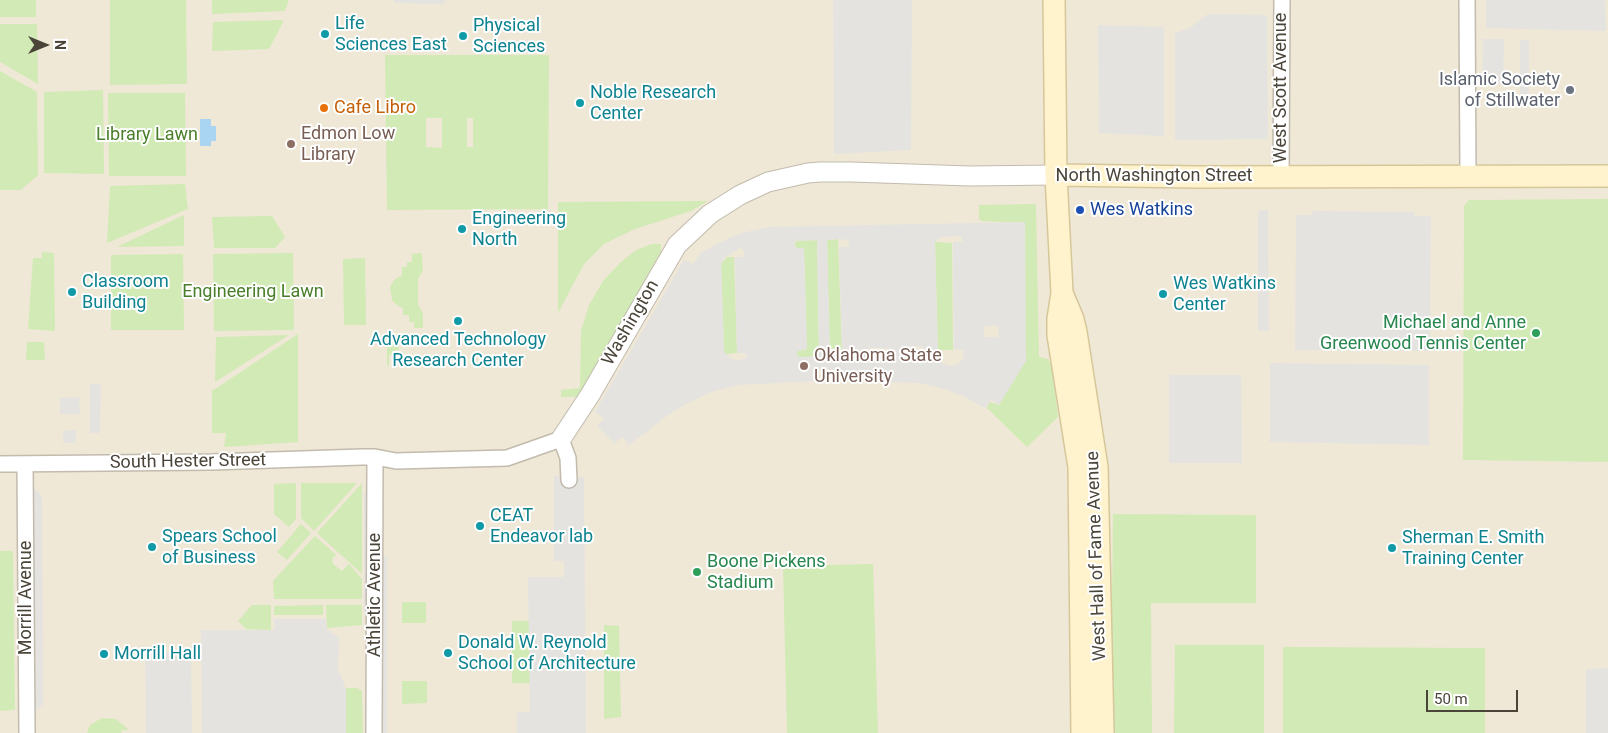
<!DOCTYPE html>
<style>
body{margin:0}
#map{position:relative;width:1608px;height:733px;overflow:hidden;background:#f6f3ec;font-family:Roboto,sans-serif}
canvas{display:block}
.north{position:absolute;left:20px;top:20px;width:50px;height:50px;-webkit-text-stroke:4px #fff;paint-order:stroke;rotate:90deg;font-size:14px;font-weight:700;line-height:20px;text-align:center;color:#4b4439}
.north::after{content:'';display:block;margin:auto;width:18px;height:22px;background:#4b4439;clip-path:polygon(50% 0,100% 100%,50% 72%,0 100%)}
.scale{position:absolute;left:1426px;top:690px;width:92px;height:22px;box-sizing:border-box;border:2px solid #4b4439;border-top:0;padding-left:6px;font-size:15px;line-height:18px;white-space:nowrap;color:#4b4439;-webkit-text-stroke:4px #fff;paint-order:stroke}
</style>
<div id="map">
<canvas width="1608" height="733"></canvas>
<div class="north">N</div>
<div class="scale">50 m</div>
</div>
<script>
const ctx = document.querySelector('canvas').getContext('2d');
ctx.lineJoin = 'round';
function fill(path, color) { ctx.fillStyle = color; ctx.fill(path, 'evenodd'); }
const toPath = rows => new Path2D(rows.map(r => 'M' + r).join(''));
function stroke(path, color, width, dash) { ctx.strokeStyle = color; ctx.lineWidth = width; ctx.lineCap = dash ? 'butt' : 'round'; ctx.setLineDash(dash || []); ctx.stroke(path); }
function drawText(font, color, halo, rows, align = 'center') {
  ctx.font = font + ' Roboto,sans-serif'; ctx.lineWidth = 4; ctx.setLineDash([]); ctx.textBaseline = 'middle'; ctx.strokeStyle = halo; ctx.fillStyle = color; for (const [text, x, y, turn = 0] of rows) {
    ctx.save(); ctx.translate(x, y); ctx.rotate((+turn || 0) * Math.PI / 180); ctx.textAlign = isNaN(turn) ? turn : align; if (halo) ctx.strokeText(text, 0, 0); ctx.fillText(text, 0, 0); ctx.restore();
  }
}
fill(toPath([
 [0,0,1608,0,1608,733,0,733]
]), '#efe8d6');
fill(toPath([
 [0,0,36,0,36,17,0,17],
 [110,0,186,0,187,84,110,85],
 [212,0,288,0,288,3,285,11,212,14],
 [284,20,269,49,212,51,213,22],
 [0,24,37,24,38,84,0,62],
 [385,55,549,55,548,209,387,210],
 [426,118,442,118,442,148,426,147],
 [467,118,473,118,473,147,467,147],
 [0,71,37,92,38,175,21,190,0,190],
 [103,90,104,174,44,173,44,92],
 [108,93,185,93,186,176,109,176],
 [185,184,188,209,107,243,110,186],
 [1608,199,1608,462,1463,460,1464,206,1469,200],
 [708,201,691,211,635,229,604,244,584,264,558,313,558,202],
 [1036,204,1039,357,1048,359,1052,366,1058,417,1027,447,987,408,989,402,999,405,1025,223,982,221,979,219,979,205],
 [184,215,184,246,117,247],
 [272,216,285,237,275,248,214,248,212,217],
 [838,239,842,355,830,356,827,240],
 [817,240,819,357,799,357,797,355,797,351,807,349,804,248,797,248,794,245,796,241],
 [935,242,952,243,953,350,938,350],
 [652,244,661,244,661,257,578,397,561,397,561,390,580,388,581,331,589,305,603,281,621,262,636,250],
 [42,252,54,253,55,331,28,329,33,258,42,258],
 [293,253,294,330,214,331,213,254],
 [422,253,423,270,418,279,418,304,423,314,423,328,414,328,414,322,409,322,409,315,403,315,403,308,398,306,392,300,390,287,394,280,402,275,402,267,407,267,407,262,412,262,412,254],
 [183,254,184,330,111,330,111,255],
 [727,257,734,257,737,353,726,354,724,351,721,264],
 [365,258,366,325,344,325,343,259],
 [298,334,298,442,224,447,226,433,212,433,212,391],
 [396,334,411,334,411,342,399,343,399,350,395,350,395,355,389,355,389,365,387,367,387,345,391,345,392,340,396,340],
 [289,335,215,382,216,337],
 [27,342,44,342,45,360,26,360],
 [296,483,296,519,289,527,274,514,274,484],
 [301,483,357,483,314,531,301,518],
 [362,483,362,574,317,533],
 [1113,514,1256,515,1256,603,1151,603,1152,733,1110,733,1109,603,1112,603],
 [301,524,311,533,287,560,277,552],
 [315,536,336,555,332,559,333,564,342,571,349,564,362,579,362,599,274,599,273,581],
 [0,551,13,551,15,710,0,711],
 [873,564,878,733,787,733,783,566],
 [402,602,426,602,426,623,402,623],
 [252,605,271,605,271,630,246,629,238,621],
 [323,605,323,615,274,615,274,606],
 [326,605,362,605,362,625,327,628],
 [512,621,532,621,533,683,512,683],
 [604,625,619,626,621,717,604,719],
 [1175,645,1264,645,1264,733,1174,733],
 [1283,647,1485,648,1485,733,1283,733],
 [402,681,427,681,427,703,402,704],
 [346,688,357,688,362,691,363,733,342,733,342,694],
 [102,718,116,719,129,730,122,730,121,733,87,733,90,725]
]), '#d2eab5');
fill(toPath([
 [394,0,447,0,443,4,394,3],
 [833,0,912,0,911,150,834,154],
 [1486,0,1605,0,1606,31,1486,28],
 [1208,14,1267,15,1268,139,1175,140,1175,33,1190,28],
 [1098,25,1164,27,1164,136,1099,133],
 [1483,39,1504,39,1503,84,1482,84],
 [1520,40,1529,40,1529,95,1520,95],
 [1258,210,1268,210,1269,331,1258,331],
 [1313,211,1414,212,1415,216,1431,216,1430,351,1295,350,1296,215,1312,215],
 [1025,222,1026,361,999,405,991,400,985,408,963,396,944,389,919,383,833,381,832,369,819,369,818,381,738,385,711,392,684,405,664,418,629,445,623,438,620,438,615,444,597,426,603,421,604,418,595,412,684,260,693,264,701,253,727,239,741,233,769,227],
 [960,236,962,238,962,242,953,242,954,349,963,350,964,356,959,364,950,366,940,362,938,359,935,242,941,237],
 [838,239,848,240,850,243,847,247,839,247,842,349,851,349,852,354,850,356,830,355,827,240],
 [817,240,819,356,799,357,797,355,797,351,807,349,804,248,796,248,794,243,796,241],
 [740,248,742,249,745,253,743,257,735,257,737,353,744,353,747,357,745,359,737,360,731,359,724,351,721,264,724,258],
 [998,326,999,337,984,337,984,326],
 [921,346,924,349,923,358,903,356,903,347],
 [867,348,887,348,888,352,887,356,868,355,867,353],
 [1270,363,1429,365,1429,445,1270,442],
 [1169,375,1241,375,1242,463,1169,463],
 [90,384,101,384,100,433,90,433],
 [79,397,80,414,60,414,60,398],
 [76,430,76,443,63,443,63,431],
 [554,476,584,477,586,733,517,733,517,713,530,711,528,577,564,577,564,561,554,561],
 [32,486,42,496,43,704,35,712,32,712],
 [364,494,370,494,369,612,364,613],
 [383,557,387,557,387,733,383,733],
 [274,619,326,619,327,629,339,638,338,669,346,689,346,733,202,733,201,630,274,630],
 [191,647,192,733,146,733,145,652,182,652],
 [1608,668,1608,733,1586,733,1586,669]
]), '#e5e3e0');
fill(toPath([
 [200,119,211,119,211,126,216,126,216,141,211,141,211,146,200,146]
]), '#a9d4f2');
const minor = toPath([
 [1467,0,1468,176],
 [1281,177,1282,0],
 [0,464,212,462,362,457,375,457,396,461,507,458,561,439,568,458,569,480],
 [25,464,27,733],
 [374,733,375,457]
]);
const tertiary = toPath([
 [561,439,590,395,677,245,710,214,740,195,768,182,808,173,820,172,851,172,970,176,1056,175]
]);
const secondary = toPath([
 [1054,0,1056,175,1062,293,1058,319,1058,335,1079,467,1082,733],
 [1056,175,1198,177,1608,176],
 [1062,293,1073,319,1076,332,1097,467,1103,733]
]);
stroke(minor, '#c2bbae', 18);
stroke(tertiary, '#c2bbae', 21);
stroke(secondary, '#d6c79b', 24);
stroke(minor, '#fff', 15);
stroke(tertiary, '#fff', 19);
stroke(secondary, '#fff3cd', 21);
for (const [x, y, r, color] of [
 [325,34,5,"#0f9aa8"],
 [463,36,5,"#0f9aa8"],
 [1570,90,5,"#6b7280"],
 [580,103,5,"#0f9aa8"],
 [324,108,5,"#e8710a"],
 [291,144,5,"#8d6e63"],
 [1080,210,5,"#1a4fb4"],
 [462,229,5,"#0f9aa8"],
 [72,292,5,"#0f9aa8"],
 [1163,294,5,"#0f9aa8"],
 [458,321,5,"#0f9aa8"],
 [1536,333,5,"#2e9e5b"],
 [804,366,5,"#8d6e63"],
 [480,526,5,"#0f9aa8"],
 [152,547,5,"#0f9aa8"],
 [1392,548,5,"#0f9aa8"],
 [697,572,5,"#2e9e5b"],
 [448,653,5,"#0f9aa8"],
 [104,654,5,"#0f9aa8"]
]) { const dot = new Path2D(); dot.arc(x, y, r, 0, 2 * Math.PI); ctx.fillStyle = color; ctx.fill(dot); stroke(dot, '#fff', 2); }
drawText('18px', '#0d838f', '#fff', [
 ["Life",335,24],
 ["Sciences East",335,45],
 ["Physical",473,26],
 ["Sciences",473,47],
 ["Noble Research",590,93],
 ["Center",590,114],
 ["Engineering",472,219],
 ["North",472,240],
 ["Classroom",82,282],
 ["Building",82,303],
 ["Wes Watkins",1173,284],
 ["Center",1173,305],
 ["Advanced Technology",458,340,"center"],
 ["Research Center",458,361,"center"],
 ["CEAT",490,516],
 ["Endeavor lab",490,537],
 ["Spears School",162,537],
 ["of Business",162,558],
 ["Sherman E. Smith",1402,538],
 ["Training Center",1402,559],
 ["Donald W. Reynold",458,643],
 ["School of Architecture",458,664],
 ["Morrill Hall",114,654]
], 'left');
drawText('18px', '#5b616d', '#fff', [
 ["Islamic Society",1560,80],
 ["of Stillwater",1560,101]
], 'right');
drawText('18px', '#4b4439', '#fff', [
 ["West Scott Avenue",1281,88,-90],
 ["North Washington Street",1154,176],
 ["Washington",631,323,-60],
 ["South Hester Street",188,462,-1],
 ["West Hall of Fame Avenue",1097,556,-92],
 ["Athletic Avenue",375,595,-90],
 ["Morrill Avenue",26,598,-90]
]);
drawText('18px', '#c56008', '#fff', [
 ["Cafe Libro",334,108]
], 'left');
drawText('18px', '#785e54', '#fff', [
 ["Edmon Low",301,134],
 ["Library",301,155],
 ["Oklahoma State",814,356],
 ["University",814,377]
], 'left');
drawText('18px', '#4a7f2a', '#fff', [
 ["Library Lawn",147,135],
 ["Engineering Lawn",253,292]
]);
drawText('18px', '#164399', '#fff', [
 ["Wes Watkins",1090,210]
], 'left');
drawText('18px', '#27864d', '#fff', [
 ["Michael and Anne",1526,323],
 ["Greenwood Tennis Center",1526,344],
 ["Boone Pickens",707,562,"left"],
 ["Stadium",707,583,"left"]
], 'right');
</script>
